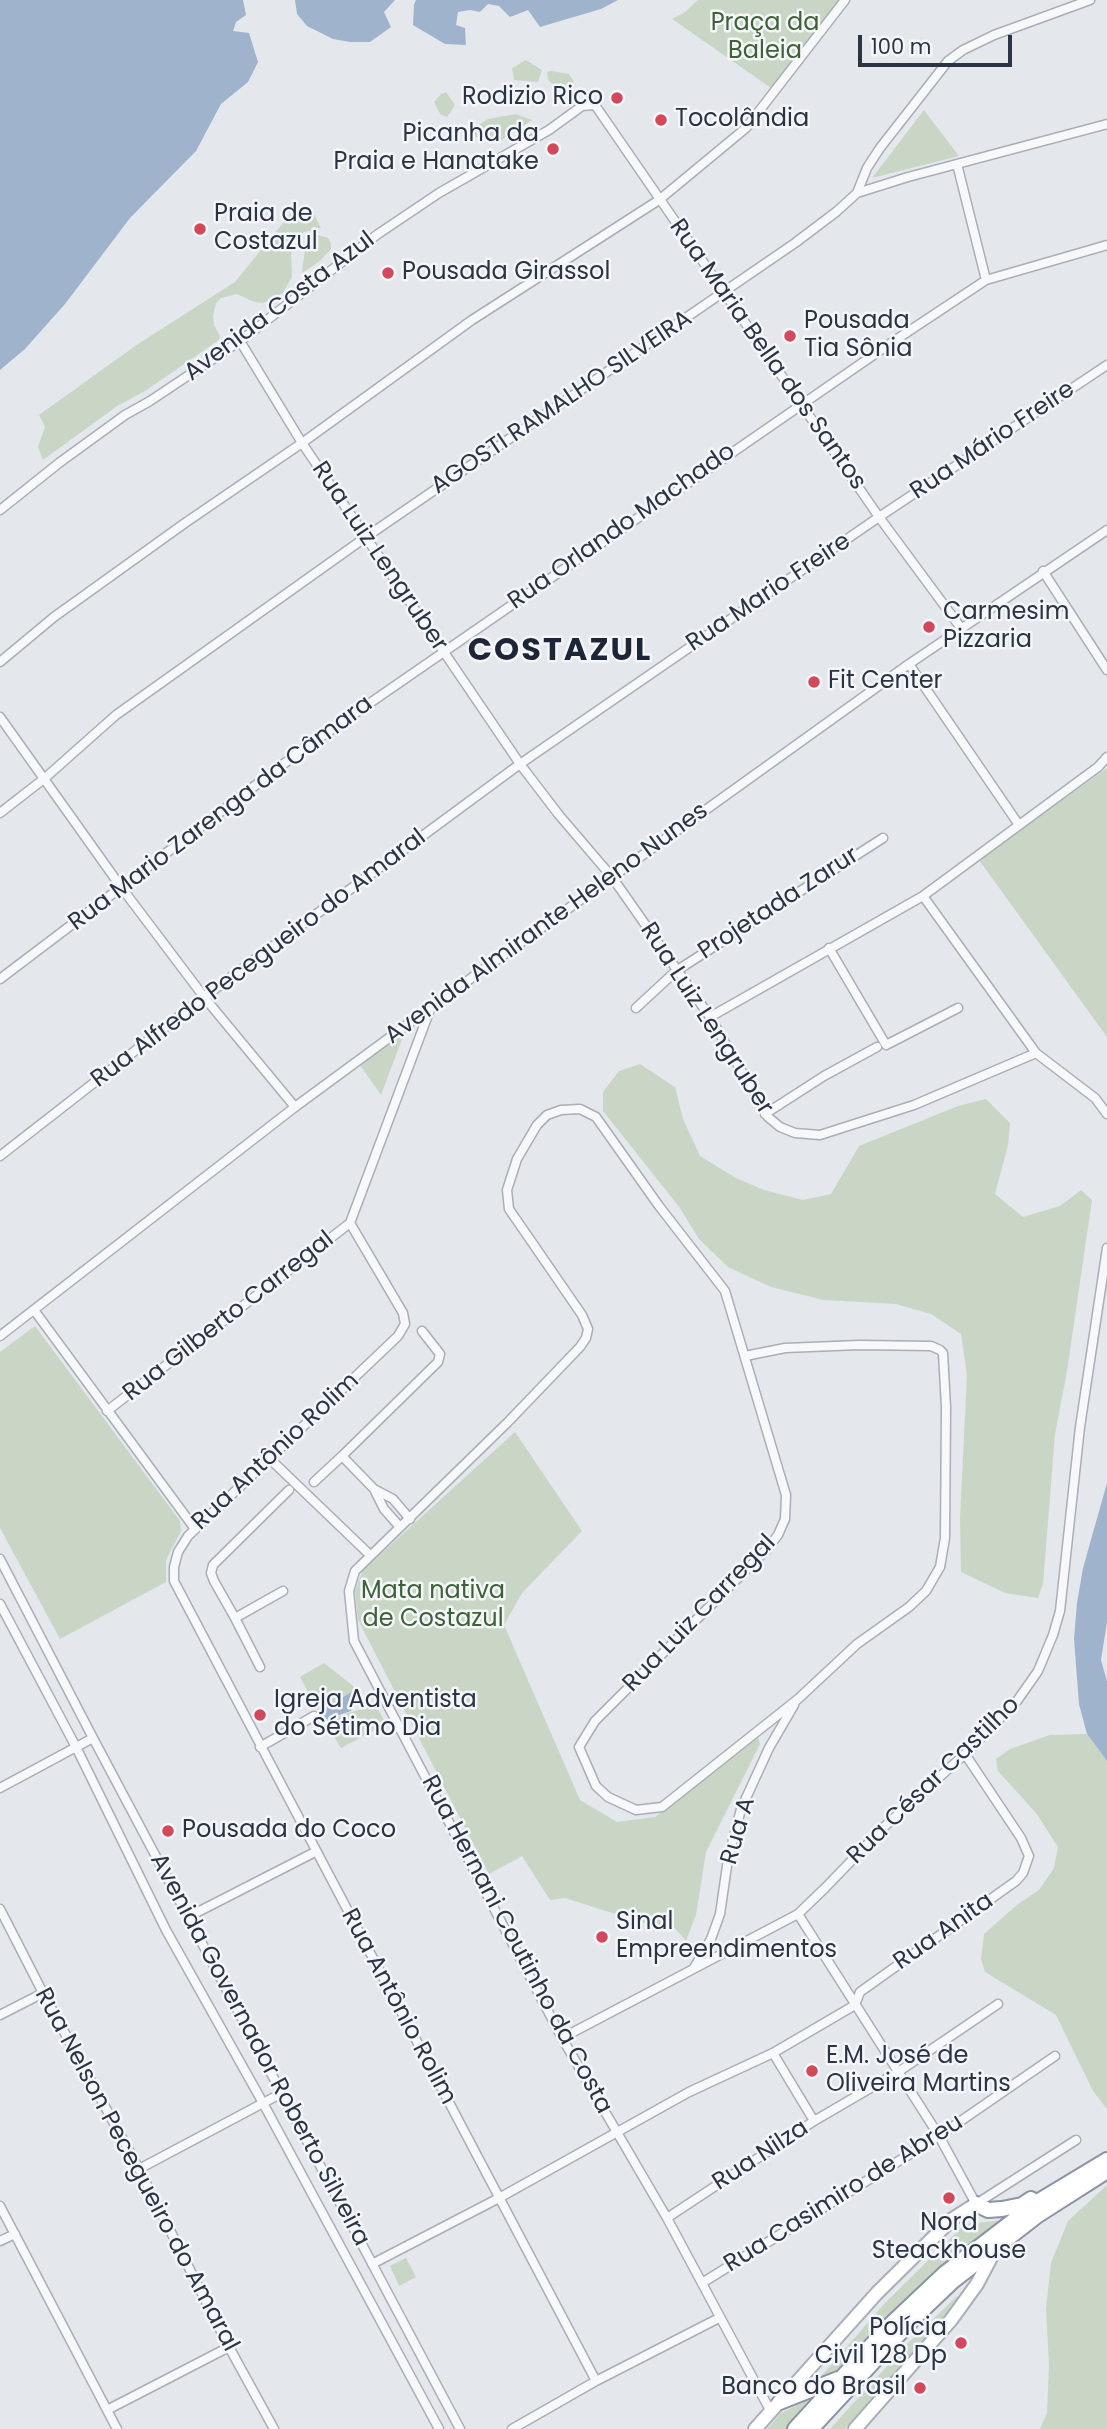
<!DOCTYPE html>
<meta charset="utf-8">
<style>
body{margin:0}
#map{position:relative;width:1107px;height:2429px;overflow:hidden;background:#e4e7ec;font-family:Poppins,sans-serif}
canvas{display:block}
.scale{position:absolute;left:858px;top:35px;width:154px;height:32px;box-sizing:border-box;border:4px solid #2b3445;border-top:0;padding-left:9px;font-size:21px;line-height:24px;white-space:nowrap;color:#2b3445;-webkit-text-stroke:5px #f4f6f9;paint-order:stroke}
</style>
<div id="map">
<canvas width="1107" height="2429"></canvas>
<div class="scale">100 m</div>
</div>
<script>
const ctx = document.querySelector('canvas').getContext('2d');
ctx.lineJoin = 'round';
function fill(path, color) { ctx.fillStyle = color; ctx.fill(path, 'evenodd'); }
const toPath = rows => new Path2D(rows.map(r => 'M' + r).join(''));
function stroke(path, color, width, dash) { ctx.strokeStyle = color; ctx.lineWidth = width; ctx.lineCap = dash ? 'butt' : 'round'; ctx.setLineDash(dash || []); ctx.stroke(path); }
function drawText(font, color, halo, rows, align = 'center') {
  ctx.font = font + ' Poppins,sans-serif'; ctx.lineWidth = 5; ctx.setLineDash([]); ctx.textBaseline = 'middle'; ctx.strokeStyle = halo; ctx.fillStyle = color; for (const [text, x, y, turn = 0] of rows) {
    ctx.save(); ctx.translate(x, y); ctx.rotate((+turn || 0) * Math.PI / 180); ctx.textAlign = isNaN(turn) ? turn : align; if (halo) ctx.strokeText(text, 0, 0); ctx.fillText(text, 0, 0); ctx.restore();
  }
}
fill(toPath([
 [698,0,840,0,774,90,672,19,685,12],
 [526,60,542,70,538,82,514,80,512,68],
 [551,71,569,74,574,82,558,91,548,79,547,72],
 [446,92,455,105,447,117,440,114,434,102,441,94],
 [924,110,959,156,872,178],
 [516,114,532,120,500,141,491,138,470,137,480,124,488,119],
 [310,206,321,228,304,232,296,239,291,254,292,277,283,293,263,303,254,302,237,294,221,298,216,303,213,316,214,325,220,336,219,340,145,391,117,406,43,460,38,447,45,427,39,415,138,344,235,282,296,207,304,209],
 [318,235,328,238,331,243,331,249,320,261,302,273,305,248,311,239],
 [1107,768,1107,1037,979,860],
 [405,1031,381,1095,360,1065],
 [640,1064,675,1087,683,1119,700,1156,736,1178,764,1190,803,1200,831,1194,859,1146,958,1106,986,1099,1010,1123,1008,1145,995,1194,1023,1217,1060,1206,1081,1190,1092,1200,1067,1371,1055,1434,1043,1584,1038,1598,1005,1593,961,1572,960,1518,967,1375,961,1334,931,1314,896,1304,824,1300,771,1287,728,1267,699,1239,680,1208,603,1111,603,1092,619,1071],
 [35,1326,180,1521,181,1531,166,1560,166,1582,60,1639,0,1528,0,1352],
 [515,1432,582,1531,522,1593,504,1625,580,1800,617,1822,655,1817,758,1737,760,1744,706,1852,696,1915,686,1941,673,1926,653,1926,565,1898,550,1900,522,1856,489,1874,358,1620,355,1591,363,1570],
 [324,1663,357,1689,318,1711,300,1677],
 [376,1705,386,1724,341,1748,324,1720],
 [1087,1734,1107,1761,1107,2109,1093,2091,1056,2015,985,1972,981,1959,984,1934,1018,1904,1039,1890,1054,1868,1058,1847,1036,1813,998,1771,996,1759,1010,1749,1050,1735],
 [1107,2185,1107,2429,1040,2429,1047,2413,1049,2366,1046,2309,1051,2263,1068,2221],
 [1006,2220,838,2374,812,2384,826,2371,884,2304,965,2224],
 [406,2258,416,2277,399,2286,390,2266],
 [957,2296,961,2302,923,2340,845,2429,830,2429,906,2345],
 [818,2395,790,2429,767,2429,781,2413]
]), '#c9d6c5');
fill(toPath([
 [0,0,243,0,246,15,236,22,233,31,249,33,258,62,248,82,221,104,196,151,130,218,65,304,25,349,0,370],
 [295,0,395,0,384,12,391,27,370,42,350,42,333,39,307,26,297,14],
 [416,0,618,0,601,9,540,27,528,10,510,17,499,6,488,4,480,12,470,10,458,12,456,25,465,28,466,45,445,44,413,25,414,5],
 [1107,1483,1107,1622,1101,1660,1107,1681,1107,1761,1087,1734,1079,1704,1074,1639,1077,1603,1083,1568],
 [357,1689,351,1711,324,1720,318,1711]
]), '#9fb4cc');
const street = toPath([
 [957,164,986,280],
 [857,193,908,177,1107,124],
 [240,341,302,443,520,764,559,815,612,877,710,1017,768,1117,780,1127,795,1133,820,1135,914,1105,1036,1053],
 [0,510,59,463,125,415,150,401,240,341,378,234,439,193,549,130,582,106,595,105,879,517,961,628],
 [1043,571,1107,670],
 [0,662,54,617,185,523,302,443,472,320,659,200,746,128,845,0],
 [909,664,1019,825],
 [0,717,121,887,204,997,295,1107],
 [0,813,45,778,116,715,366,537,795,243,836,212,857,193,867,168,880,148,948,61,963,50,994,35,1090,0],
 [923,896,1036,1053,1095,1098,1107,1114],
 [829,948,886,1045,958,1008],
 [0,979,302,750,888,345,986,280,1107,245],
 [431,1007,350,1223,403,1313,405,1324,398,1336,188,1536,178,1552,174,1567,174,1581,596,2381],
 [636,1008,676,971,883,838],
 [710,1017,923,896,1098,767,1107,757],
 [765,1114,824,1076,877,1047],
 [0,1156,204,997,520,764,879,517,1107,365],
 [34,1310,195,1529],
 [0,1336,295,1107,431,1007,909,664,1107,530],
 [745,1356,785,1348,859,1345,931,1346,940,1350,943,1353,946,1407,945,1538,940,1567,926,1591,909,1607,857,1644,798,1699,662,1807,636,1810,608,1797,596,1786,579,1747,595,1721,768,1548,778,1535,785,1519,786,1495,725,1291,659,1206,596,1117,580,1109,561,1110,547,1115,537,1125,517,1159,507,1190,509,1209,582,1315,588,1329,586,1338,580,1347,507,1423,355,1571,349,1591,354,1641,562,2038,667,2218,771,2412],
 [107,1411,350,1223],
 [342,1456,374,1489,393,1499,410,1519],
 [270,1459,370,1555],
 [314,1482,342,1456,438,1362,440,1354,422,1331],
 [374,1489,384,1509,400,1527],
 [0,1559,93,1738,460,2429],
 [283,1591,235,1618,214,1581,211,1573,213,1565,289,1490],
 [0,1604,76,1747,166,1930,263,2103,439,2429],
 [235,1618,260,1667],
 [260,1747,314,1716],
 [0,1788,93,1738],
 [0,1909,43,1993,139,2169,229,2347,274,2429],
 [798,1914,939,2136,976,2204,1076,2140],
 [188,1917,315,1852],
 [694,1968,711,1939,720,1914,728,1859,741,1809,769,1748,794,1705],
 [0,2015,43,1993],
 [562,2038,798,1914,825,1888,884,1827,965,1754,1017,1701,1038,1671,1053,1635,1060,1611,1080,1427,1107,1248],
 [773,2053,814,2121],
 [139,2169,282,2093],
 [0,2206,117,2429],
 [667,2218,814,2121,898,2072,998,2004],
 [0,2241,15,2234],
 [372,2264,499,2198,689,2092,773,2053,855,2005,860,1992,1016,1881,1023,1873,1029,1856,1021,1838,965,1754],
 [702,2283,939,2136,1055,2056],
 [107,2410,229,2347],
 [512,2429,596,2381,719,2318]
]);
const secondary = toPath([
 [755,2429,877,2293,951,2220,976,2204],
 [855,2429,951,2320,977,2284,996,2248]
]);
const highway = toPath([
 [976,2204,988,2210,1002,2209,1022,2205,1031,2199],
 [780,2402,838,2379],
 [795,2429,890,2325,944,2274,1039,2201,1107,2160],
 [811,2429,913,2319,953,2281,1038,2215,1107,2171]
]);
stroke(street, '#a9aeb7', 11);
stroke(secondary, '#a9aeb7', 16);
stroke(highway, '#8b94a3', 18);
stroke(street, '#f7f8fa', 8);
stroke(secondary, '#fff', 12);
stroke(highway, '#fff', 14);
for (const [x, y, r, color] of [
 [617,98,7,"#d1495b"],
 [661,120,7,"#d1495b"],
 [553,149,7,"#d1495b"],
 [200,229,7,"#d1495b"],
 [388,273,7,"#d1495b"],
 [790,336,7,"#d1495b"],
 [929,627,7,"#d1495b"],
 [814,682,7,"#d1495b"],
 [260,1715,7,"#d1495b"],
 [168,1831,7,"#d1495b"],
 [602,1937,7,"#d1495b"],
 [812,2071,7,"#d1495b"],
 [949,2198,7,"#d1495b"],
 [961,2343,7,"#d1495b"],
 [920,2388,7,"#d1495b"]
]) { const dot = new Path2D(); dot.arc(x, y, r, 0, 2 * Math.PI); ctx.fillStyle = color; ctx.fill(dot); stroke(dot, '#f4f6f9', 2.5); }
drawText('24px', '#3f6138', '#f4f6f9', [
 ["Praça da",765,24],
 ["Baleia",765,52],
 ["Mata nativa",433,1592],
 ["de Costazul",433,1620]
]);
drawText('24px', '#2b3445', '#f4f6f9', [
 ["Rodizio Rico",603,98,"right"],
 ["Tocolândia",675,120],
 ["Picanha da",539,135,"right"],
 ["Praia e Hanatake",539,163,"right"],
 ["Praia de",214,215],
 ["Costazul",214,243],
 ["Pousada Girassol",402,273],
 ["Pousada",804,322],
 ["Tia Sônia",804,350],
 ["Carmesim",943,613],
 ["Pizzaria",943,641],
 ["Fit Center",828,682],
 ["Igreja Adventista",274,1701],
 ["do Sétimo Dia",274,1729],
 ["Pousada do Coco",182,1831],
 ["Sinal",616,1923],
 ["Empreendimentos",616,1951],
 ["E.M. José de",826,2057],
 ["Oliveira Martins",826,2085],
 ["Nord",949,2224,"center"],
 ["Steackhouse",949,2252,"center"],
 ["Polícia",947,2329,"right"],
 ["Civil 128 Dp",947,2357,"right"],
 ["Banco do Brasil",906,2388,"right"]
], 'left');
drawText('24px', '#2b3445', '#f4f6f9', [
 ["Avenida Costa Azul",280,307,-37],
 ["Rua Maria Bella dos Santos",767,355,55],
 ["AGOSTI RAMALHO SILVEIRA",562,403,-34],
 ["Rua Mário Freire",993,441,-34],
 ["Rua Orlando Machado",622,527,-35],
 ["Rua Luiz Lengruber",379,557,56],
 ["Rua Mario Freire",769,593,-34],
 ["Rua Mario Zarenga da Câmara",221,814,-37],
 ["Projetada Zarur",779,904,-33],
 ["Avenida Almirante Heleno Nunes",547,924,-36],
 ["Rua Alfredo Pecegueiro do Amaral",259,959,-37],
 ["Rua Luiz Lengruber",706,1019,57],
 ["Rua Gilberto Carregal",229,1317,-38],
 ["Rua Antônio Rolim",276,1452,-43],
 ["Rua Luiz Carregal",700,1614,-46],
 ["Rua César Castilho",934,1781,-44],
 ["Rua A",739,1831,-74],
 ["Rua Anita",944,1932,-35],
 ["Rua Hernani Coutinho da Costa",516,1945,62],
 ["Rua Antônio Rolim",398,2007,62],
 ["Avenida Governador Roberto Silveira",259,2050,62],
 ["Rua Nilza",761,2156,-33],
 ["Rua Nelson Pecegueiro do Amaral",136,2170,62],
 ["Rua Casimiro de Abreu",844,2194,-32]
]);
ctx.letterSpacing = '2px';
drawText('bold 32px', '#1d2536', '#f4f6f9', [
 ["COSTAZUL",560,652]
]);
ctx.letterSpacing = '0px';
</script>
